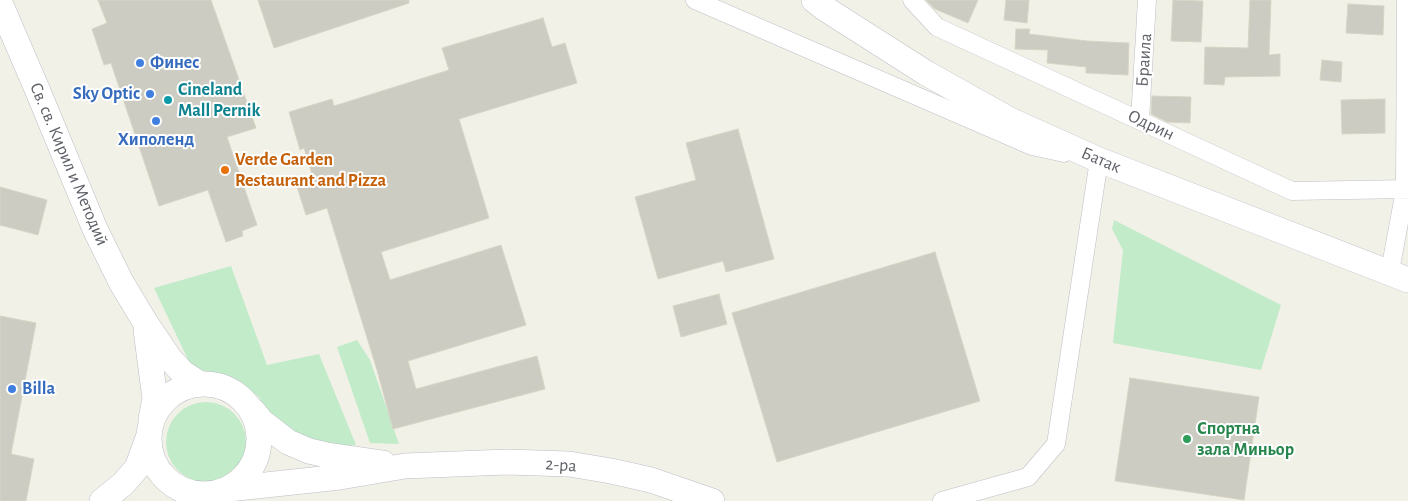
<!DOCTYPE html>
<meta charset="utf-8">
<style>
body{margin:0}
canvas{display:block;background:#f1f1e7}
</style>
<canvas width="1408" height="501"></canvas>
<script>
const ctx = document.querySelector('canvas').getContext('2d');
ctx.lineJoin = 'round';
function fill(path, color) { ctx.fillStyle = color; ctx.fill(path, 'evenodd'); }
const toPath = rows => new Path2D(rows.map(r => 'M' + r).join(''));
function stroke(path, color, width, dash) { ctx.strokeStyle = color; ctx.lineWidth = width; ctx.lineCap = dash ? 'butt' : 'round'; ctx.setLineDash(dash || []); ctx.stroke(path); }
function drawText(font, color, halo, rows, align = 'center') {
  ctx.font = font + ' "Alegreya Sans",sans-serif'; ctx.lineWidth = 4; ctx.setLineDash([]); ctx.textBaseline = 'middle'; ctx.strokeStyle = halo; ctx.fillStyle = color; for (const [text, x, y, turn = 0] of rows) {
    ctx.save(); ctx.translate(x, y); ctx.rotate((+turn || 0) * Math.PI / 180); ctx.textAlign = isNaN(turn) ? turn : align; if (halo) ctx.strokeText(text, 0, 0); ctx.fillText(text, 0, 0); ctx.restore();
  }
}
fill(toPath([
 [1114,220,1281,305,1261,370,1113,343,1123,250,1112,229],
 [231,266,267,365,319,354,356,445,338,447,301,437,272,422,259,397,235,379,192,368,154,288],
 [357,340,370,360,399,444,370,443,337,347],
 '166 442a40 40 0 1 1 80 0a40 40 0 1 1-80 0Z'
]), '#c2ebca');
const building = toPath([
 [98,0,211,0,256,128,227,137,257,225,242,231,243,236,226,242,208,190,159,206,111,63,104,65,92,29,107,23,98,0],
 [258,0,409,0,409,3,274,48,258,0],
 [926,0,978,0,968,23,935,9,926,0],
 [1006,0,1029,0,1027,23,1004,20,1006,0],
 [1173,0,1203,1,1201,42,1171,41,1173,0],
 [1250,0,1271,0,1269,55,1280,54,1280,76,1225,77,1224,85,1204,84,1205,47,1248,48,1250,0],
 [1348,4,1384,6,1383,35,1346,33,1348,4],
 [543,18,552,47,565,43,577,83,459,119,489,218,381,252,390,280,501,245,526,325,408,361,416,389,537,356,545,389,393,429,377,370,327,208,306,215,297,187,314,181,304,148,300,150,289,112,332,99,334,106,449,70,442,48,543,18],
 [1016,29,1030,29,1029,34,1087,41,1129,43,1128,75,1086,73,1086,67,1047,63,1048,50,1015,49,1016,29],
 [1322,60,1342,62,1341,82,1320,80,1322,60],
 [1152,96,1191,97,1190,123,1167,122,1151,114,1152,96],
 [1385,99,1385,133,1342,134,1341,100,1385,99],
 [738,129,774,259,726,272,723,261,658,279,635,197,696,180,686,143,738,129],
 [0,187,47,200,38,235,0,225,0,187],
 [935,252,980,401,777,462,732,313,935,252],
 [719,294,727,324,681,337,673,306,719,294],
 [0,316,36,323,11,454,34,459,26,501,0,501,0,316],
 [1130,378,1259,397,1244,500,1115,481,1130,378]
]);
fill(building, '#cdccc3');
stroke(building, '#d7d5c4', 1);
const street = toPath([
 [695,0,1032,146,1064,153],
 [912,0,937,27,1292,191,1408,189],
 [1140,120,1147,0],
 [1390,271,1405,190,1406,0],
 [942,501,1028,477,1056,444,1099,160,1089,158]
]);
const secondary = toPath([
 [814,0,824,8,926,73,1010,120,1099,160,1408,280],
 [0,3,37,89,95,229,121,282,145,322,170,359,183,373,200,384],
 [146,330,155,399,151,419],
 '149 439a55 55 0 1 1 110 0a55 55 0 1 1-110 0Z',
 [253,411,262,422,288,442,309,451,327,455,383,463],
 [229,489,340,477,405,466,507,462,569,464,611,471,651,480,712,501],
 [102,501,123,484,137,468,148,438]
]);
stroke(street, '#bebfc6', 19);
stroke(secondary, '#bcbec5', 26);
stroke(street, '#fff', 18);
stroke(secondary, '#fff', 25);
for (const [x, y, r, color] of [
 [140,63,5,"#3f7fe0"],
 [150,94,5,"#3f7fe0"],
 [168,100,5,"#0f9aa8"],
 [156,121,5,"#3f7fe0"],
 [225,170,5,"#e8710a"],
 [12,389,5,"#3f7fe0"],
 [1187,439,5,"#2e9e5b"]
]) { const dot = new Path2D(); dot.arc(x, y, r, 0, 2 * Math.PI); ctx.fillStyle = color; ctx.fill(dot); stroke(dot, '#fff', 2); }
drawText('18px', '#5e6068', '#fff', [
 ["Браила",1144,60,-86],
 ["Одрин",1151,125,25],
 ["Батак",1101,160,23],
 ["Св. св. Кирил и Методий",69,164,67],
 ["2-ра",561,465,4]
]);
drawText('bold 18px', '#366cbe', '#fff', [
 ["Финес",150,63],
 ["Sky Optic",140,94,"right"],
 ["Хиполенд",156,140,"center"],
 ["Billa",22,389]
], 'left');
drawText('bold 18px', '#0d838f', '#fff', [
 ["Cineland",178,90],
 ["Mall Pernik",178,111]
], 'left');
drawText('bold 18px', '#c56008', '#fff', [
 ["Verde Garden",235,160],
 ["Restaurant and Pizza",235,181]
], 'left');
drawText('bold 18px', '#27864d', '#fff', [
 ["Спортна",1197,429],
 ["зала Миньор",1197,450]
], 'left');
</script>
